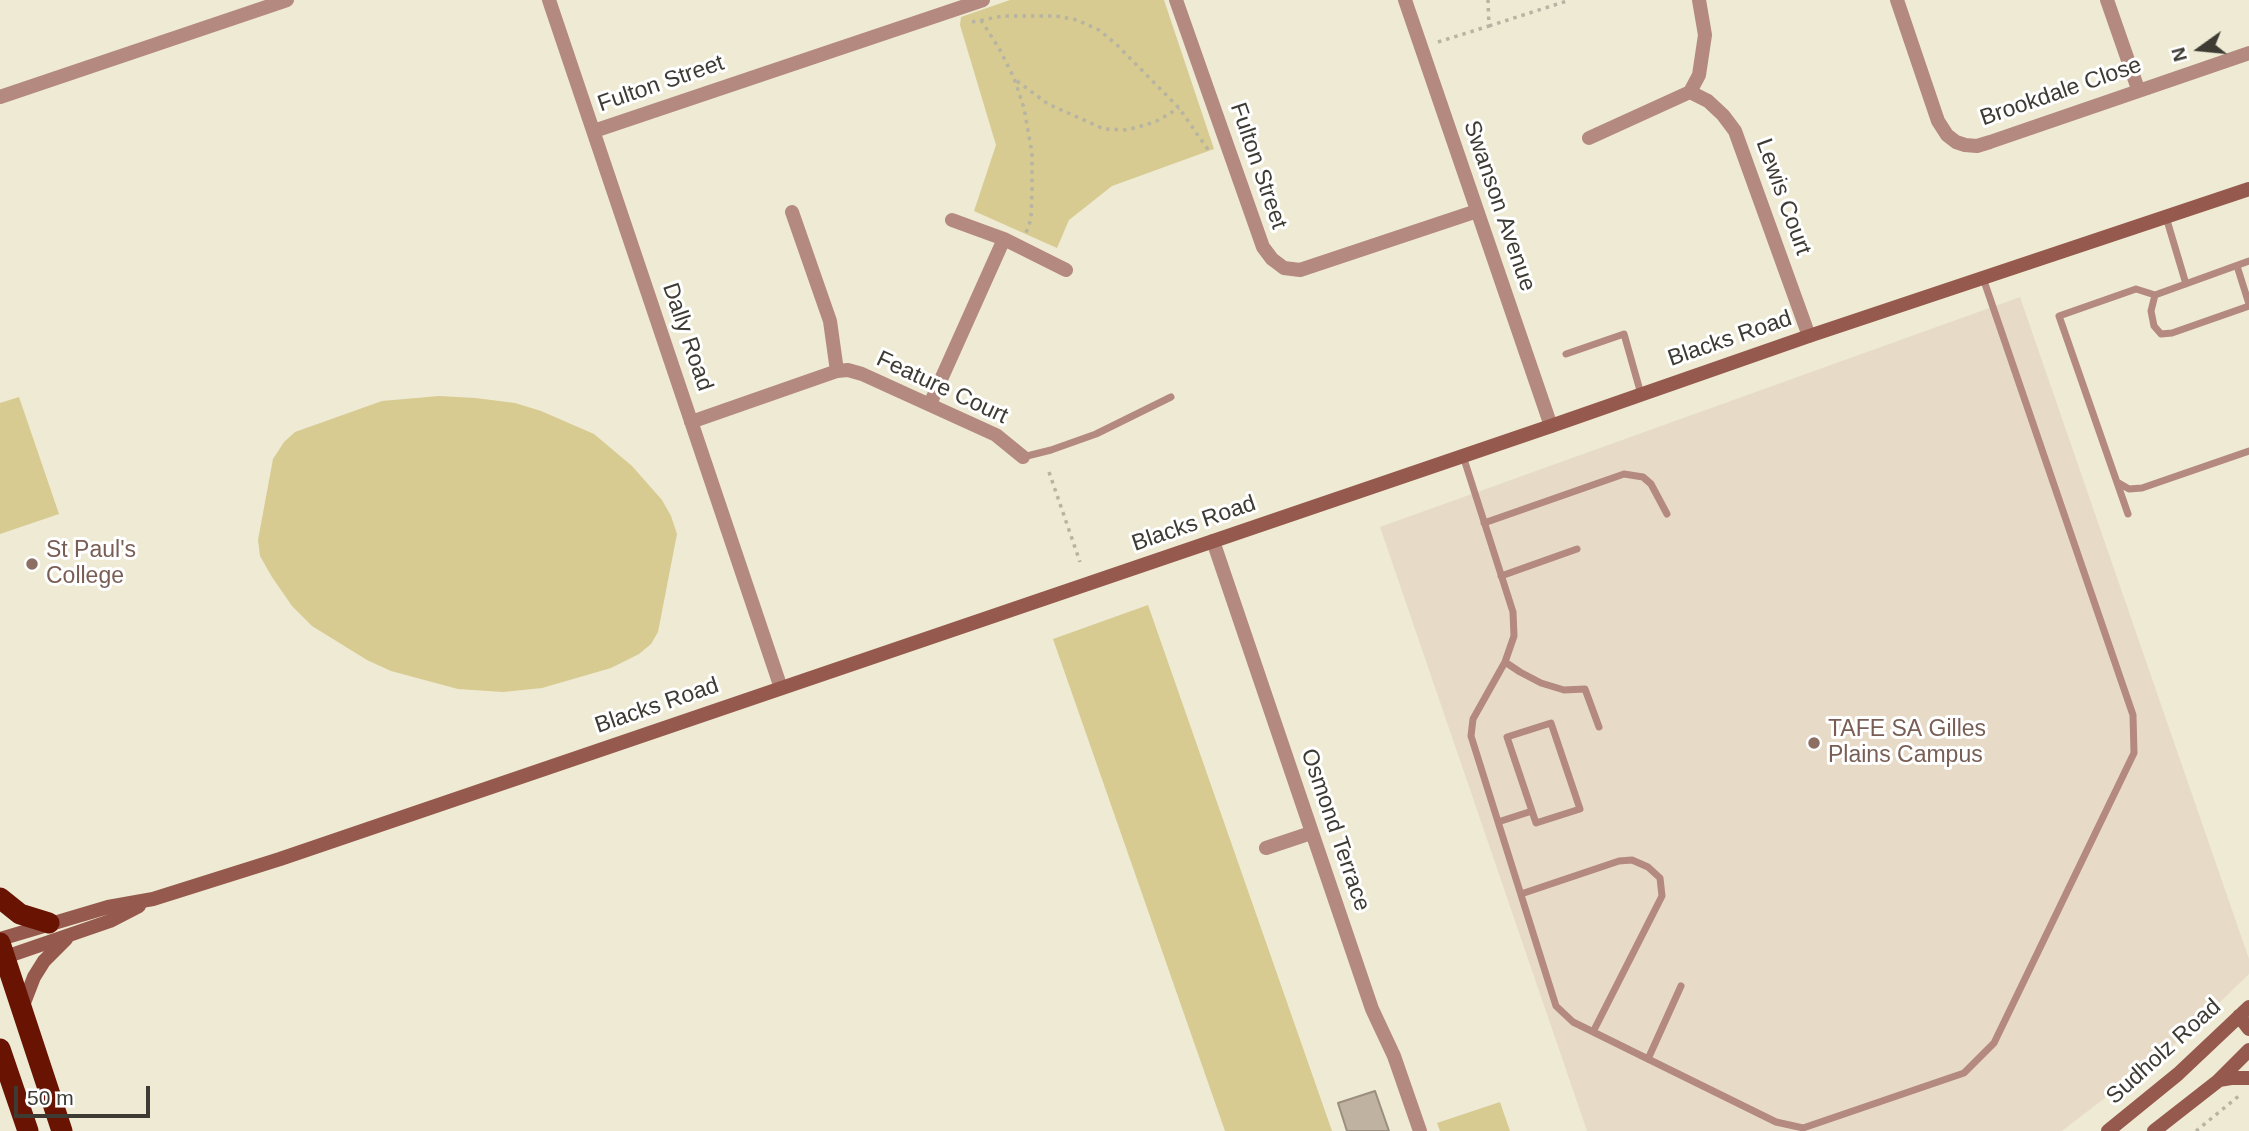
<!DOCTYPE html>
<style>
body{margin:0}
#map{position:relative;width:2249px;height:1131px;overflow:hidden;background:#eeead4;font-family:Helvetica,sans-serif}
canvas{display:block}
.north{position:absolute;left:2165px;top:14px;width:70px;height:70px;-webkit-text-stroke:5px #fff;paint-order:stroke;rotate:255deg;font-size:19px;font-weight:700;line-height:28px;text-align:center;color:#3d3b33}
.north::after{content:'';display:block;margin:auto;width:24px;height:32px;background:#3d3b33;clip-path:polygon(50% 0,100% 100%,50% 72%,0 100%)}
.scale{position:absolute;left:14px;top:1086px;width:136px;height:32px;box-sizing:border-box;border:4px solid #3d3b33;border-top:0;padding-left:9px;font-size:21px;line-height:24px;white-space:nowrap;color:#3d3b33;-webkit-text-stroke:5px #fff;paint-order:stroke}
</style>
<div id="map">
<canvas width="2249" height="1131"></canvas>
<div class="north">N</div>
<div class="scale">50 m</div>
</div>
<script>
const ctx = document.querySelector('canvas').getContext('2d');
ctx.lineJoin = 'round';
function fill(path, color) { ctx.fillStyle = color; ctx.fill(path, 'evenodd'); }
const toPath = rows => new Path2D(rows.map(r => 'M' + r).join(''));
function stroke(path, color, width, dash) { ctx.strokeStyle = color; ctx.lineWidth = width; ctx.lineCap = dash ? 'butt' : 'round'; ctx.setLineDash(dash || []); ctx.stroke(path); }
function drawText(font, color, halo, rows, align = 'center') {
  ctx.font = font + ' Helvetica,sans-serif'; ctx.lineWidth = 6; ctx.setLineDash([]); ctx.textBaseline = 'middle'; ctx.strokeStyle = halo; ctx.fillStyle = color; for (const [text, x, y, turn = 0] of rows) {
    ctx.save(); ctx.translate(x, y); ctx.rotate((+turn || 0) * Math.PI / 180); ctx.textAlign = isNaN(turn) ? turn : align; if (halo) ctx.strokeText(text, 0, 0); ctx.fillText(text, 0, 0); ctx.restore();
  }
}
fill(toPath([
 [2020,297,2249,959,2249,974,2185,1036,2062,1131,1587,1131,1380,527]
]), '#e7dbc7');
fill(toPath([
 [1010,0,1164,0,1214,149,1112,186,1069,220,1057,248,974,211,996,145,960,25,961,17],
 [439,396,475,398,515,403,541,411,594,434,632,466,662,500,671,516,677,534,658,632,651,644,639,654,611,668,542,688,503,692,458,689,391,671,367,660,312,626,292,606,272,577,260,556,258,540,273,459,284,442,295,432,382,401],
 [19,397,59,514,0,534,0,403],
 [1148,605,1332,1131,1225,1131,1053,639],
 [1500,1102,1510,1131,1440,1131,1437,1123]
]), '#d7cb91');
const building = toPath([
 [1375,1091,1389,1131,1347,1131,1338,1103,1375,1091]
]);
fill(building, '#c0b2a0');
stroke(building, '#9c8e7d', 2);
stroke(toPath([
 [981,20,1000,50,1014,78,1024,108,1032,153,1032,190,1031,219,1026,233],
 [972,22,1003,16,1056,16,1077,20,1099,30,1117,45,1179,108,1209,151],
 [1489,26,1570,0],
 [1438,42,1489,26,1488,0],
 [1017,81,1048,104,1104,129,1127,130,1155,122,1179,108],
 [1049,472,1080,562],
 [2196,1131,2240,1095]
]), '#b7b4a2', 3.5, [3.5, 5]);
stroke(toPath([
 [2166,217,2186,284],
 [2249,261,2155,295,2151,311,2154,326,2161,334,2172,333,2249,306],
 [2237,266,2249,304],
 [1566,354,1624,334,1641,394],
 [1463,456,1513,612,1514,636,1505,662,1473,719,1471,736,1556,1006,1573,1022,1648,1059,1776,1122,1803,1128,1964,1073,1994,1043,2134,753,2133,715,1983,278],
 [1023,457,1051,450,1096,434,1171,397],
 [2117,482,2129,489,2142,488,2249,451],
 [2128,514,2059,316,2136,289,2155,295],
 [1484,523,1624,474,1643,477,1651,484,1667,514],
 [1501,576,1577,549],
 [1505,662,1520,672,1541,683,1564,690,1585,689,1599,727],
 [1551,723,1580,809,1536,823,1507,737,1551,723],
 [1498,822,1532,811],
 [1521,894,1619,861,1632,860,1648,867,1660,878,1662,896,1593,1032],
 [1648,1059,1681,986]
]), '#b4897f', 7);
stroke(toPath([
 [549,0,781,688],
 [1176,0,1263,247,1272,259,1284,268,1300,270,1477,211],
 [1405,0,1551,426],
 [1897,0,1938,121,1947,135,1956,142,1965,145,1977,146,1990,142,2249,53],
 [2107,0,2138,89],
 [1690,92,1699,75,1705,35,1699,0],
 [0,97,287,0],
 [594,131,983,0],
 [1589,138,1690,92,1708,101,1723,115,1735,131,1809,336],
 [792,212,830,321,837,371],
 [952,220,1004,239,1066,270],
 [930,404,1004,239],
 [691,422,837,371,848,370,862,374,996,435,1023,457],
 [1213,541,1372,1009,1394,1056,1420,1131],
 [1266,848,1311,833]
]), '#b4897f', 14);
stroke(toPath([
 [0,939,108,907,153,899,280,859,1551,426,1809,336,2249,189],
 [0,959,110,921,139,906],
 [22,1008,34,977,44,961,66,939],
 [2239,1016,2249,1029],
 [2219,1080,2231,1078,2249,1078],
 [2108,1131,2178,1074,2249,1007],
 [2154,1131,2218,1081,2249,1050]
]), '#96594d', 14);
stroke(toPath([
 [0,898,20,914,49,923],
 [0,943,62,1131],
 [0,1049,28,1131]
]), '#691303', 21);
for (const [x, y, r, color] of [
 [32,564,7,"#8d6e63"],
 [1814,743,7,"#8d6e63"]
]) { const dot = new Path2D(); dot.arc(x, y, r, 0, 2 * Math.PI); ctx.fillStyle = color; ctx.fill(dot); stroke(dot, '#fff', 2.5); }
drawText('23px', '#3d3b33', '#fff', [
 ["Fulton Street",661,84,-19],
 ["Brookdale Close",2061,92,-19],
 ["Fulton Street",1258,166,71],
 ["Lewis Court",1783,197,70],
 ["Swanson Avenue",1499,206,71],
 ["Dally Road",687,337,71],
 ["Blacks Road",1730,339,-19],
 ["Feature Court",942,388,25],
 ["Blacks Road",1194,524,-19],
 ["Blacks Road",657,706,-19],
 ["Osmond Terrace",1335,830,71],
 ["Sudholz Road",2164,1052,-42]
]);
drawText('23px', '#785e54', '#fff', [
 ["St Paul's",46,551],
 ["College",46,577],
 ["TAFE SA Gilles",1828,730],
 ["Plains Campus",1828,756]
], 'left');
</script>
